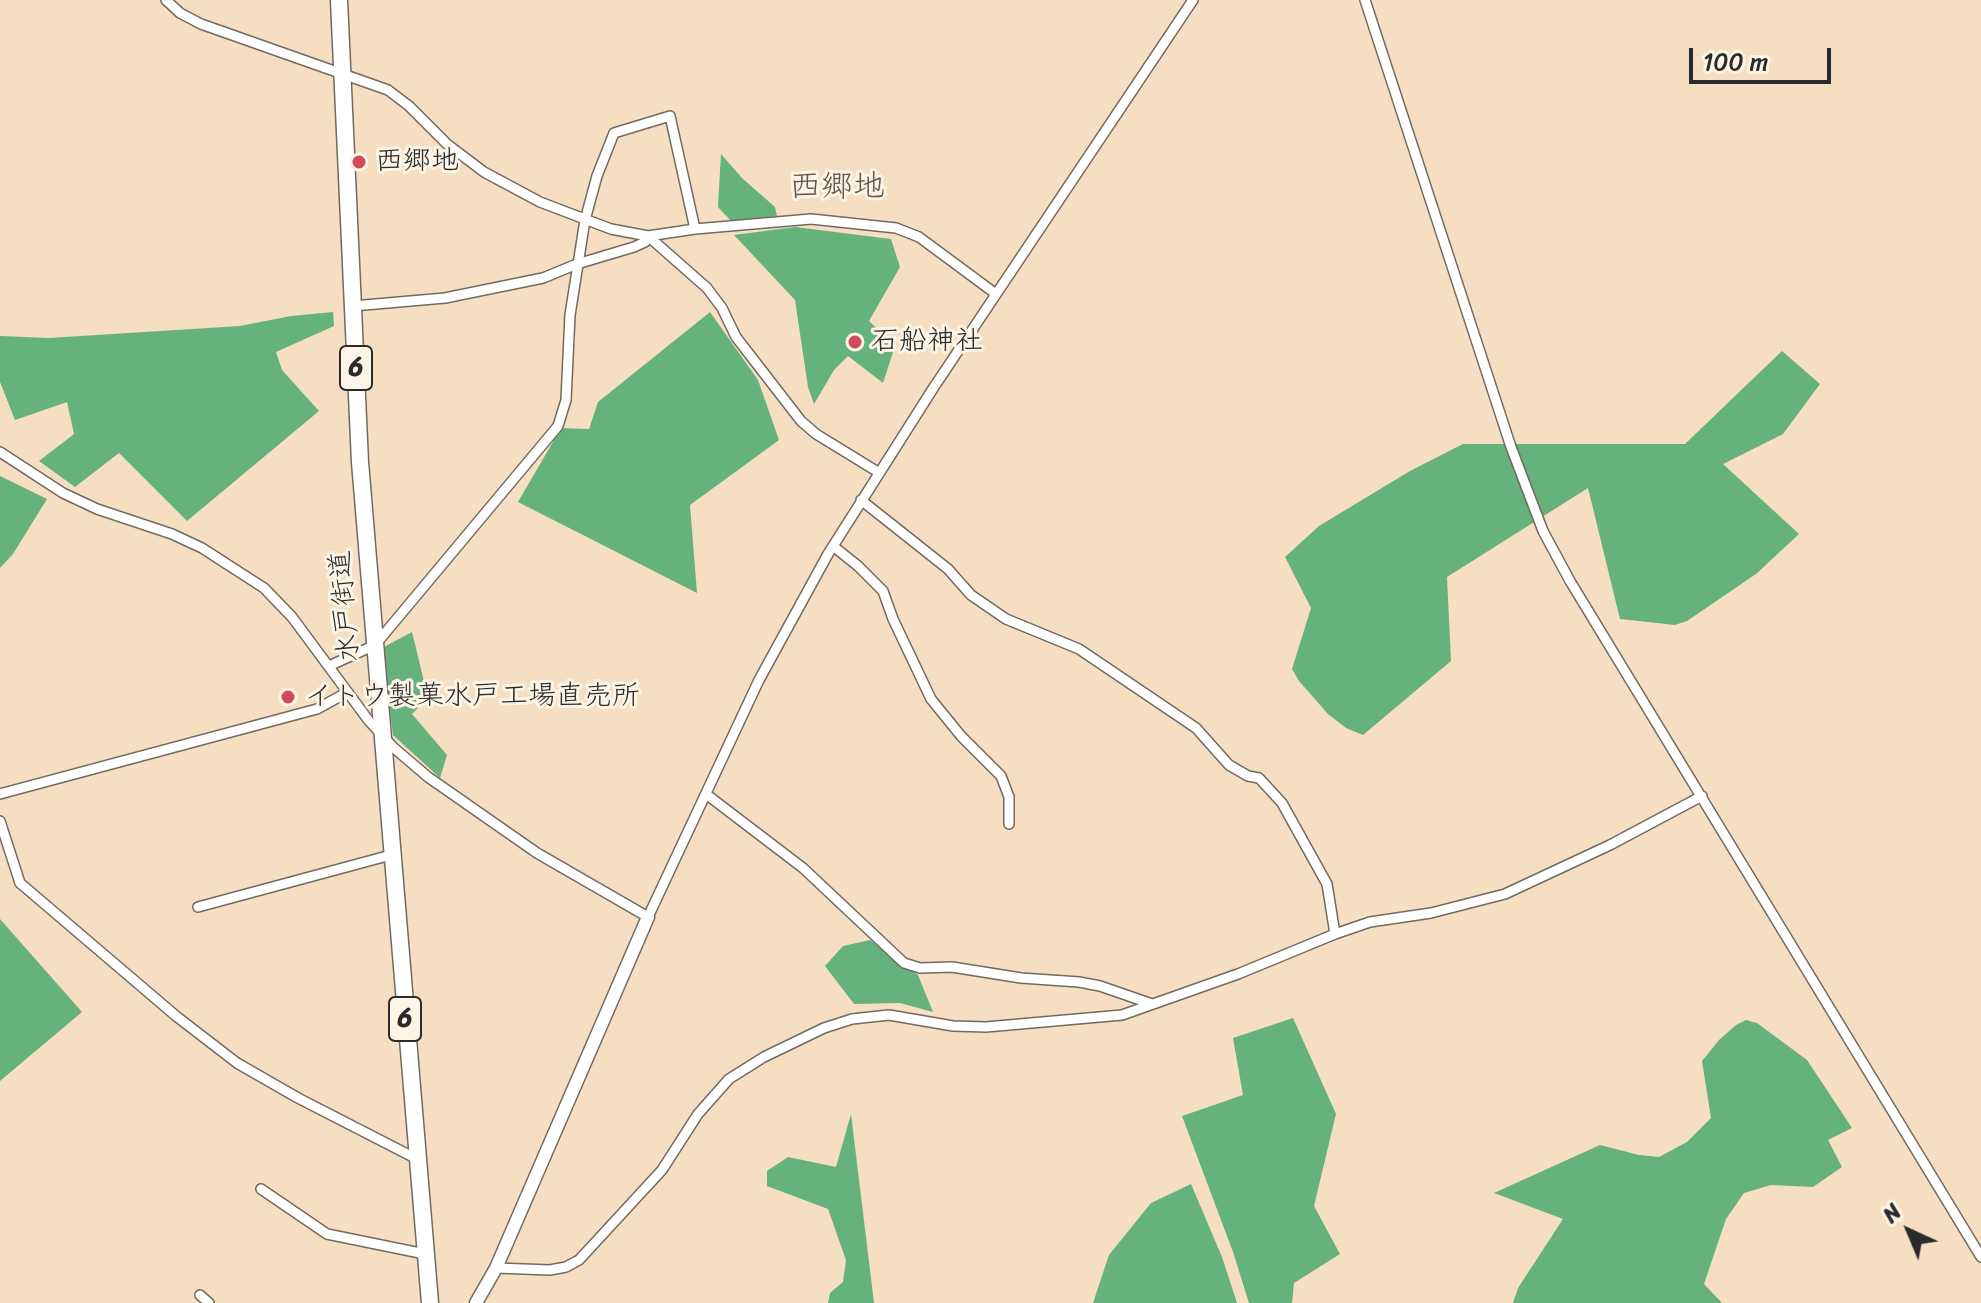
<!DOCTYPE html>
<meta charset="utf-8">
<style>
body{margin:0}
#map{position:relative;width:1981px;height:1303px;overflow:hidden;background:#f5dec1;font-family:Sriracha,sans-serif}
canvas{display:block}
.north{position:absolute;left:1869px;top:1191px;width:80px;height:80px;-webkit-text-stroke:6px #fcf5e5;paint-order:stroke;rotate:316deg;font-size:22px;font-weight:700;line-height:32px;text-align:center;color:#2b2b2b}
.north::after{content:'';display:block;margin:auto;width:28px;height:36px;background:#2b2b2b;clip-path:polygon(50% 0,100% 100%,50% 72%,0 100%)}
.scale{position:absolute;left:1689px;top:48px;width:142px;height:36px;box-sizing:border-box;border:4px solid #2b2b2b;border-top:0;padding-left:10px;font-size:24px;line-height:28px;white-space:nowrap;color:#2b2b2b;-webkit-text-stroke:6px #fcf5e5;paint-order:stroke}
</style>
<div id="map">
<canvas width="1981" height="1303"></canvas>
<div class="north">N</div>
<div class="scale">100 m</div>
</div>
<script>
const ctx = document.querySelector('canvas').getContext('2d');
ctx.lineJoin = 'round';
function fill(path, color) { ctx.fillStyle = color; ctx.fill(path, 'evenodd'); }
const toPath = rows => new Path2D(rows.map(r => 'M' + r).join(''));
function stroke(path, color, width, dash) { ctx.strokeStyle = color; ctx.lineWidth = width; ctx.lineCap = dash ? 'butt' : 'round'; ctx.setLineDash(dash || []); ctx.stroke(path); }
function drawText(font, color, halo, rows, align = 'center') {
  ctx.font = font + ' Sriracha,"Klee One",sans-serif'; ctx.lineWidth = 6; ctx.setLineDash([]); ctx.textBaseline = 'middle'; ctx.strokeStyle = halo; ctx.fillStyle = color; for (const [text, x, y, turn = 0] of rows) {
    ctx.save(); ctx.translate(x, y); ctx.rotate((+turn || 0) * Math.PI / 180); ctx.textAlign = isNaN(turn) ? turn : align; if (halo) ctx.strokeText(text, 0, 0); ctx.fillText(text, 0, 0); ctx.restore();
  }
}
fill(toPath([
 [721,154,742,178,775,207,777,216,732,222,718,207],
 [795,227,891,239,900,267,869,321,895,346,883,383,848,356,834,370,814,404,808,387,795,300,734,235],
 [333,312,334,326,276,352,282,370,319,411,187,521,119,453,75,487,39,461,74,434,67,402,15,420,0,382,0,336,49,338,240,326,291,316],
 [710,312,758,380,779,440,690,505,697,593,518,502,561,428,589,429,598,402],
 [1782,351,1820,384,1783,434,1723,464,1799,534,1756,574,1687,621,1675,625,1620,619,1588,488,1447,577,1451,661,1363,735,1346,728,1328,714,1299,681,1292,669,1311,608,1285,557,1319,526,1410,471,1463,444,1685,444],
 [0,476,47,499,13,554,0,568],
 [412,632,428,698,412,714,447,755,440,778,393,735,382,648],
 [0,919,82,1012,0,1081],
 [870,940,918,975,933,1012,900,1003,854,1004,825,966,843,946],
 [1293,1018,1336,1114,1314,1206,1340,1254,1294,1283,1292,1303,1249,1303,1233,1252,1182,1116,1243,1095,1233,1038],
 [1746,1020,1757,1023,1807,1060,1852,1128,1828,1140,1842,1167,1813,1187,1771,1185,1744,1193,1726,1219,1704,1284,1722,1303,1513,1303,1518,1288,1563,1219,1494,1193,1600,1145,1639,1155,1659,1157,1687,1142,1711,1118,1702,1061,1719,1040,1736,1025],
 [851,1114,874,1303,828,1303,830,1293,843,1282,846,1260,828,1209,767,1186,767,1171,788,1157,836,1167],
 [1191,1184,1222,1257,1237,1303,1093,1303,1109,1255,1151,1203]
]), '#66b27c');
const minor = toPath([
 [166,0,180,13,201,24,388,90,409,106,447,144,484,172,540,202,611,229,648,236,695,229,811,219,896,228,919,237,996,294],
 [1365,0,1511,447,1543,531,1570,581,1981,1257],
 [353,306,445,298,543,278,577,264,634,247,645,242,648,236,707,288,722,308,736,337,801,421,816,434,878,472],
 [0,452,63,493,97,509,172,534,202,548,264,588,292,617,369,721,394,748,428,777,537,853,648,917,759,680,828,554,934,387,1193,0],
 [861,500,948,569,971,595,1006,619,1079,649,1196,728,1229,765,1248,776,1259,778,1282,803,1327,884,1335,934],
 [833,546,858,566,883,591,893,619,931,699,961,736,1001,776,1009,797,1009,824],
 [329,666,375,645,558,426,566,400,570,315,585,220,597,176,614,133,670,116,695,229],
 [0,794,317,709,346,693],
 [706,794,803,868,904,963,920,968,952,967,1021,978,1079,982,1100,986,1152,1004],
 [0,821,20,883,176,1016,237,1063,298,1098,417,1159],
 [198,907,391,855],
 [261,1189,327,1234,425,1254],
 [496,1268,550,1270,566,1267,579,1260,662,1170,698,1114,729,1079,764,1057,824,1028,852,1019,889,1015,953,1026,986,1027,1122,1015,1238,974,1335,934,1370,922,1431,913,1505,894,1610,845,1702,796],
 [200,1295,209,1303]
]);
const tertiary = toPath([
 [476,1303,496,1268,648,917]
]);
const trunk = toPath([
 [339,0,360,462,430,1303]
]);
stroke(minor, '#726a60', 12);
stroke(tertiary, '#726a60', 15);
stroke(trunk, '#726a60', 19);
stroke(minor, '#fff', 9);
stroke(tertiary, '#fff', 12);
stroke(trunk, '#fff', 16);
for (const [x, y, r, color] of [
 [359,162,8,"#d1495b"],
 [855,342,8,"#d1495b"],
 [288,697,8,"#d1495b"]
]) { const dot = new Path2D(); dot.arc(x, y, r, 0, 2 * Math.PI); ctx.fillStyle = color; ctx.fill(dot); stroke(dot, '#fcf5e5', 3); }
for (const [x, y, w] of [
 [356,368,32],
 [405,1019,32]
]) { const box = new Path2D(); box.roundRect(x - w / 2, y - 22, w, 44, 6); ctx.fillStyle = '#fcf5e5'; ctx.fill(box); stroke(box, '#2b2b2b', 2); }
drawText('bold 26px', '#2b2b2b', null, [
 ["6",356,368],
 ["6",405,1019]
]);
drawText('28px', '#2b2b2b', '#fcf5e5', [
 ["西郷地",375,162],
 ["石船神社",871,342],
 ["イトウ製菓水戸工場直売所",304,697]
], 'left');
drawText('28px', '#2b2b2b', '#fcf5e5', [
 ["水戸街道",346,606,-95]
]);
drawText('32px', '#695448', '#fcf5e5', [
 ["西郷地",837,188]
]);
</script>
